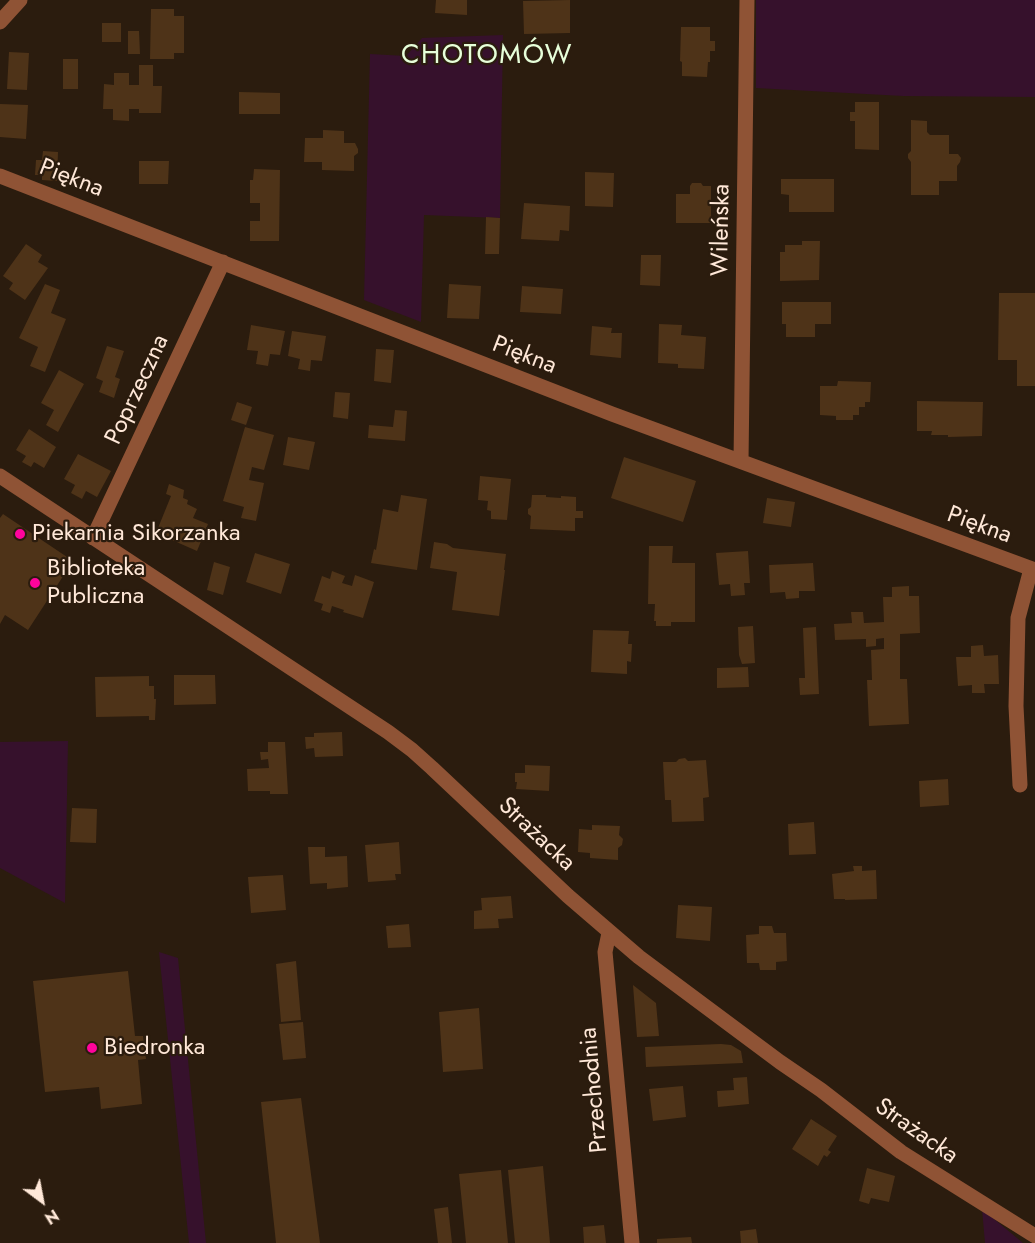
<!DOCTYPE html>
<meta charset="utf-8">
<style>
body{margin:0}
#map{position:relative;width:1035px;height:1243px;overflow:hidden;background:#2b1c0e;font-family:Jost,sans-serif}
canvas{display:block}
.north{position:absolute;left:12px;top:1171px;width:60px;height:60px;-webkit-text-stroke:4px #2b1c0e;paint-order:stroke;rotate:148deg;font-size:16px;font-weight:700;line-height:24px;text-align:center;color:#ffe8d8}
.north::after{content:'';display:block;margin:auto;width:21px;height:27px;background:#ffe8d8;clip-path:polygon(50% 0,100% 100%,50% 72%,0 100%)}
</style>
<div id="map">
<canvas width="1035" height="1243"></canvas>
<div class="north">N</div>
</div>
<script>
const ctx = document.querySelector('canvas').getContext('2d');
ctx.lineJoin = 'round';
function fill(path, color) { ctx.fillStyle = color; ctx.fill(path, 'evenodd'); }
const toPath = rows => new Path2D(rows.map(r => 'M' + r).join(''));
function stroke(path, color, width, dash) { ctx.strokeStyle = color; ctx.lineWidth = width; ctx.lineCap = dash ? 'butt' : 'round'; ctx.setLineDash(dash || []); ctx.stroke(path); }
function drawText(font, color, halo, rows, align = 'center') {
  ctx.font = font + ' Jost,sans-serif'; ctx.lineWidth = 4.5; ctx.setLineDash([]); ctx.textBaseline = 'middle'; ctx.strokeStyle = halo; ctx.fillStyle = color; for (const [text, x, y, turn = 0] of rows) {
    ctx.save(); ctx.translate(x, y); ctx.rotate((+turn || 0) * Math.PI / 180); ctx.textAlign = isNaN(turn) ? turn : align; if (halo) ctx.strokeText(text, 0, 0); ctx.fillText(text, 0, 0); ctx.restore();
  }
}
fill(toPath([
 [756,0,1035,0,1035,97,903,96,756,88],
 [503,35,500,218,424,215,421,322,364,300,370,54,406,56,422,38],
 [68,741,65,903,0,868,0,742],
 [159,952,178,958,206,1243,189,1243],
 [982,1209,1023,1243,985,1243]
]), '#36112c');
fill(toPath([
 [436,0,467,0,467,15,435,13],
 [570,0,570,33,524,34,523,1],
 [151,9,174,9,174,16,184,16,184,53,174,53,174,59,150,59],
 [102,23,121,23,121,42,102,42],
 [681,27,710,27,710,41,715,41,715,51,710,51,710,62,708,62,707,77,682,76,682,62,680,61],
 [128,31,139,31,140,54,128,54],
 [9,52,29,53,27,90,7,89],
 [63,59,78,59,78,89,63,89],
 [139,65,153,65,153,86,162,86,161,113,139,113,139,109,129,109,129,121,113,120,113,109,103,109,104,84,114,85,114,73,129,73,129,85,139,85],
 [239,92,280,93,280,114,239,114],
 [855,102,879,102,879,150,855,149,855,121,850,121,850,112,855,112],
 [0,104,28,105,26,139,0,137],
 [911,120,927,121,927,132,930,135,949,135,949,154,958,154,961,158,960,162,957,166,957,181,939,181,939,195,911,195,911,162,908,158,908,154,911,151],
 [323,130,344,131,344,143,355,143,358,149,358,153,354,156,354,171,322,170,322,162,304,162,305,138,323,138],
 [43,151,58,152,57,181,42,180,42,175,35,175,36,160,42,160],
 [139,161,169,161,168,184,139,184],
 [254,169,280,170,279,241,250,241,250,221,260,221,260,203,250,203,250,180,253,180],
 [585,172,614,173,613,207,585,206],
 [781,179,834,179,834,212,789,212,789,195,781,194],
 [692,183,701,183,703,186,711,186,711,223,676,223,676,194,690,194,690,186],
 [524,203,570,206,569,231,560,230,559,241,521,239],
 [486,217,500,218,499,254,485,254],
 [802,241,820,241,819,280,780,281,780,252,785,252,785,245,802,245],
 [26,244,42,255,38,262,48,268,25,300,9,289,13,283,3,276],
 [641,255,661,255,660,286,640,285],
 [45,284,60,290,51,313,66,319,45,372,30,366,38,347,19,338],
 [449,284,481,286,479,319,447,318],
 [522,286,563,289,561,314,520,312],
 [999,293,1035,293,1035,386,1017,386,1017,360,998,360],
 [782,302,831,302,831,324,815,324,815,337,786,337,786,324,782,324],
 [659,324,682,325,681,335,706,337,704,369,678,368,678,364,658,363],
 [251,325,285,331,280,355,270,354,268,366,256,364,258,351,247,350],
 [592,326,612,328,611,333,622,333,621,358,590,355],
 [292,331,326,336,322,361,311,360,310,371,298,369,300,359,288,356],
 [107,346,124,351,115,377,120,379,114,398,99,392,103,381,96,378],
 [376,349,394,350,391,383,374,381],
 [59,370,84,384,58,432,46,425,54,410,41,403],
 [838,381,871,382,870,402,865,402,865,407,859,407,859,415,853,415,853,420,836,420,836,416,820,415,820,386,837,386],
 [335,392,350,393,348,419,333,417],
 [917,401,983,402,982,436,948,437,948,435,931,435,932,431,917,431],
 [237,402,252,407,246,425,231,420],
 [395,410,407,411,405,441,368,438,369,425,393,427],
 [245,427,274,435,264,470,252,467,249,480,264,483,256,521,241,518,244,507,223,501],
 [29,429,56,447,44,468,34,462,31,467,22,462,26,456,16,450],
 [288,437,315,442,309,470,283,465],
 [78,454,111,471,97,497,86,491,82,499,71,493,75,485,64,479],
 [624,457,696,481,683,522,611,498],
 [480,476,511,479,507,520,491,519,491,511,487,510,488,501,478,500],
 [169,484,184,490,183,498,188,500,187,504,197,509,193,518,208,524,197,551,156,533,171,496,166,494],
 [401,495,427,499,417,570,371,563,374,549,376,550,383,509,398,512],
 [532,495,546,495,546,497,561,498,561,496,576,497,576,511,583,511,583,518,575,518,575,531,530,529,531,516,528,514,528,509,531,507],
 [767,498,795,502,791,527,763,523],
 [3,514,73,561,28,630,5,615,0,624,0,518],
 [434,542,447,544,453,548,506,554,504,570,505,570,499,616,452,610,457,572,430,568],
 [649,546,673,546,672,563,695,563,695,622,671,622,671,626,656,626,656,621,654,621,655,604,648,604],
 [748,551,750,583,744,583,745,595,731,596,730,584,719,585,716,553],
 [255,553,290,564,281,594,246,582],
 [214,562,230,567,223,595,207,590],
 [813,563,815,591,799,591,799,598,786,599,785,592,770,593,769,565],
 [332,571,345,576,342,583,352,586,355,575,374,582,363,618,343,612,344,610,332,606,330,613,321,610,323,604,314,601,322,576,330,579],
 [909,586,909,596,919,596,920,633,900,634,900,679,907,679,909,724,869,726,867,680,872,680,871,650,884,649,884,638,876,639,876,646,866,647,866,639,835,640,834,624,852,623,851,612,863,612,864,623,884,622,883,597,892,597,892,587],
 [753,626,755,663,742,664,739,655,738,627],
 [816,627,819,694,800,695,799,678,805,678,803,628],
 [593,630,629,631,628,644,632,644,631,662,627,661,627,674,591,672],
 [983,645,984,656,998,655,999,684,984,684,985,693,972,693,972,685,958,686,956,657,971,657,971,646],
 [748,667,749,687,717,688,717,668],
 [174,675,215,675,216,704,174,705],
 [149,676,149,686,154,686,154,699,156,699,155,720,149,720,149,716,96,717,95,677],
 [342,732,343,756,315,757,314,748,306,749,305,737,314,737,314,733],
 [268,742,285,742,288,794,270,794,270,791,248,791,247,769,269,768,268,759,261,760,260,752,268,752],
 [685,758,688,761,706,760,709,797,703,798,704,821,672,822,671,800,665,800,663,762,676,762,679,759],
 [525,765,550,766,549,791,516,789,517,782,515,782,515,773,525,773],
 [948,779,949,805,920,807,919,781],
 [72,808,97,809,96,843,70,842],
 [814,822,816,854,789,855,788,824],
 [592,825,620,826,619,835,623,839,622,845,618,848,618,860,590,858,590,853,578,852,579,829,592,830],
 [399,842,401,874,395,874,396,880,368,882,365,845],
 [308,847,325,847,325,857,347,856,348,887,327,889,327,883,310,884],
 [853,866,862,866,862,871,876,870,877,899,845,900,845,899,834,899,832,874,854,871],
 [283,875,286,910,251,913,248,877],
 [511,896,513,918,498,919,499,928,474,929,474,911,482,910,481,898],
 [678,905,712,907,710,941,676,938],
 [409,924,411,947,388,948,386,926],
 [759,926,772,926,774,933,786,933,787,961,776,962,776,970,760,970,759,963,747,963,746,935,759,934],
 [296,961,301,1020,281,1022,276,964],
 [128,971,135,1036,143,1036,146,1059,138,1060,142,1104,101,1109,99,1087,45,1092,33,981],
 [633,985,656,1003,659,1036,637,1037],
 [479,1008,483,1069,443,1072,439,1012],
 [303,1022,306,1058,283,1060,279,1024],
 [721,1044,731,1045,741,1051,743,1063,646,1067,645,1047],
 [747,1077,749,1104,718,1107,717,1091,734,1090,733,1078],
 [683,1086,686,1117,653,1121,649,1089],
 [301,1098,320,1243,276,1243,261,1102],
 [811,1119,837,1136,828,1150,831,1152,827,1157,824,1155,818,1166,792,1149],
 [543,1166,550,1243,515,1243,508,1170],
 [867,1168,895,1176,889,1202,871,1198,869,1204,859,1201],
 [501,1170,508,1243,466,1243,459,1174],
 [448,1207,452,1243,438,1243,434,1209],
 [604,1225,606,1243,584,1243,583,1227],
 [756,1229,758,1243,741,1243,740,1231],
 [691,1237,692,1243,657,1243,657,1239]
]), '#4e3318');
stroke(toPath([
 [0,22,20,0],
 [0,176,612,414,1035,570],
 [741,461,747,0],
 [0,476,388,732,412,750,432,768,568,896,639,957,780,1062,821,1090,901,1152,1035,1236],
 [93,538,223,262],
 [1020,785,1016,706,1018,618,1031,569],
 [609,933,605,952,632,1243]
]), '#8f5335', 15);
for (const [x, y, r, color] of [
 [20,534,6,"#ff049c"],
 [35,583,6,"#ff049c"],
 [92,1048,6,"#ff049c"]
]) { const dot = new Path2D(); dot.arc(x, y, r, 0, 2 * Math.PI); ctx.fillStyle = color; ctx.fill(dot); stroke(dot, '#2b1c0e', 2); }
drawText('24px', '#ffe8d8', '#2b1c0e', [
 ["Piękna",71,179,21],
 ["Wileńska",722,230,-89],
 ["Piękna",524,356,21],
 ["Poprzeczna",138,390,-65],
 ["Piękna",979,526,20],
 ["Strażacka",536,835,43],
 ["Przechodnia",595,1090,-95],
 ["Strażacka",916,1132,35]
]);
drawText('24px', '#ffe8d8', '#2b1c0e', [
 ["Piekarnia Sikorzanka",32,534],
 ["Biblioteka",47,569],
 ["Publiczna",47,597],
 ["Biedronka",104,1048]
], 'left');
ctx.letterSpacing = '1.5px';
drawText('27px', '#e7ffda', '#2b1c0e', [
 ["CHOTOMÓW",487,56]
]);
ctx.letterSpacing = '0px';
</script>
